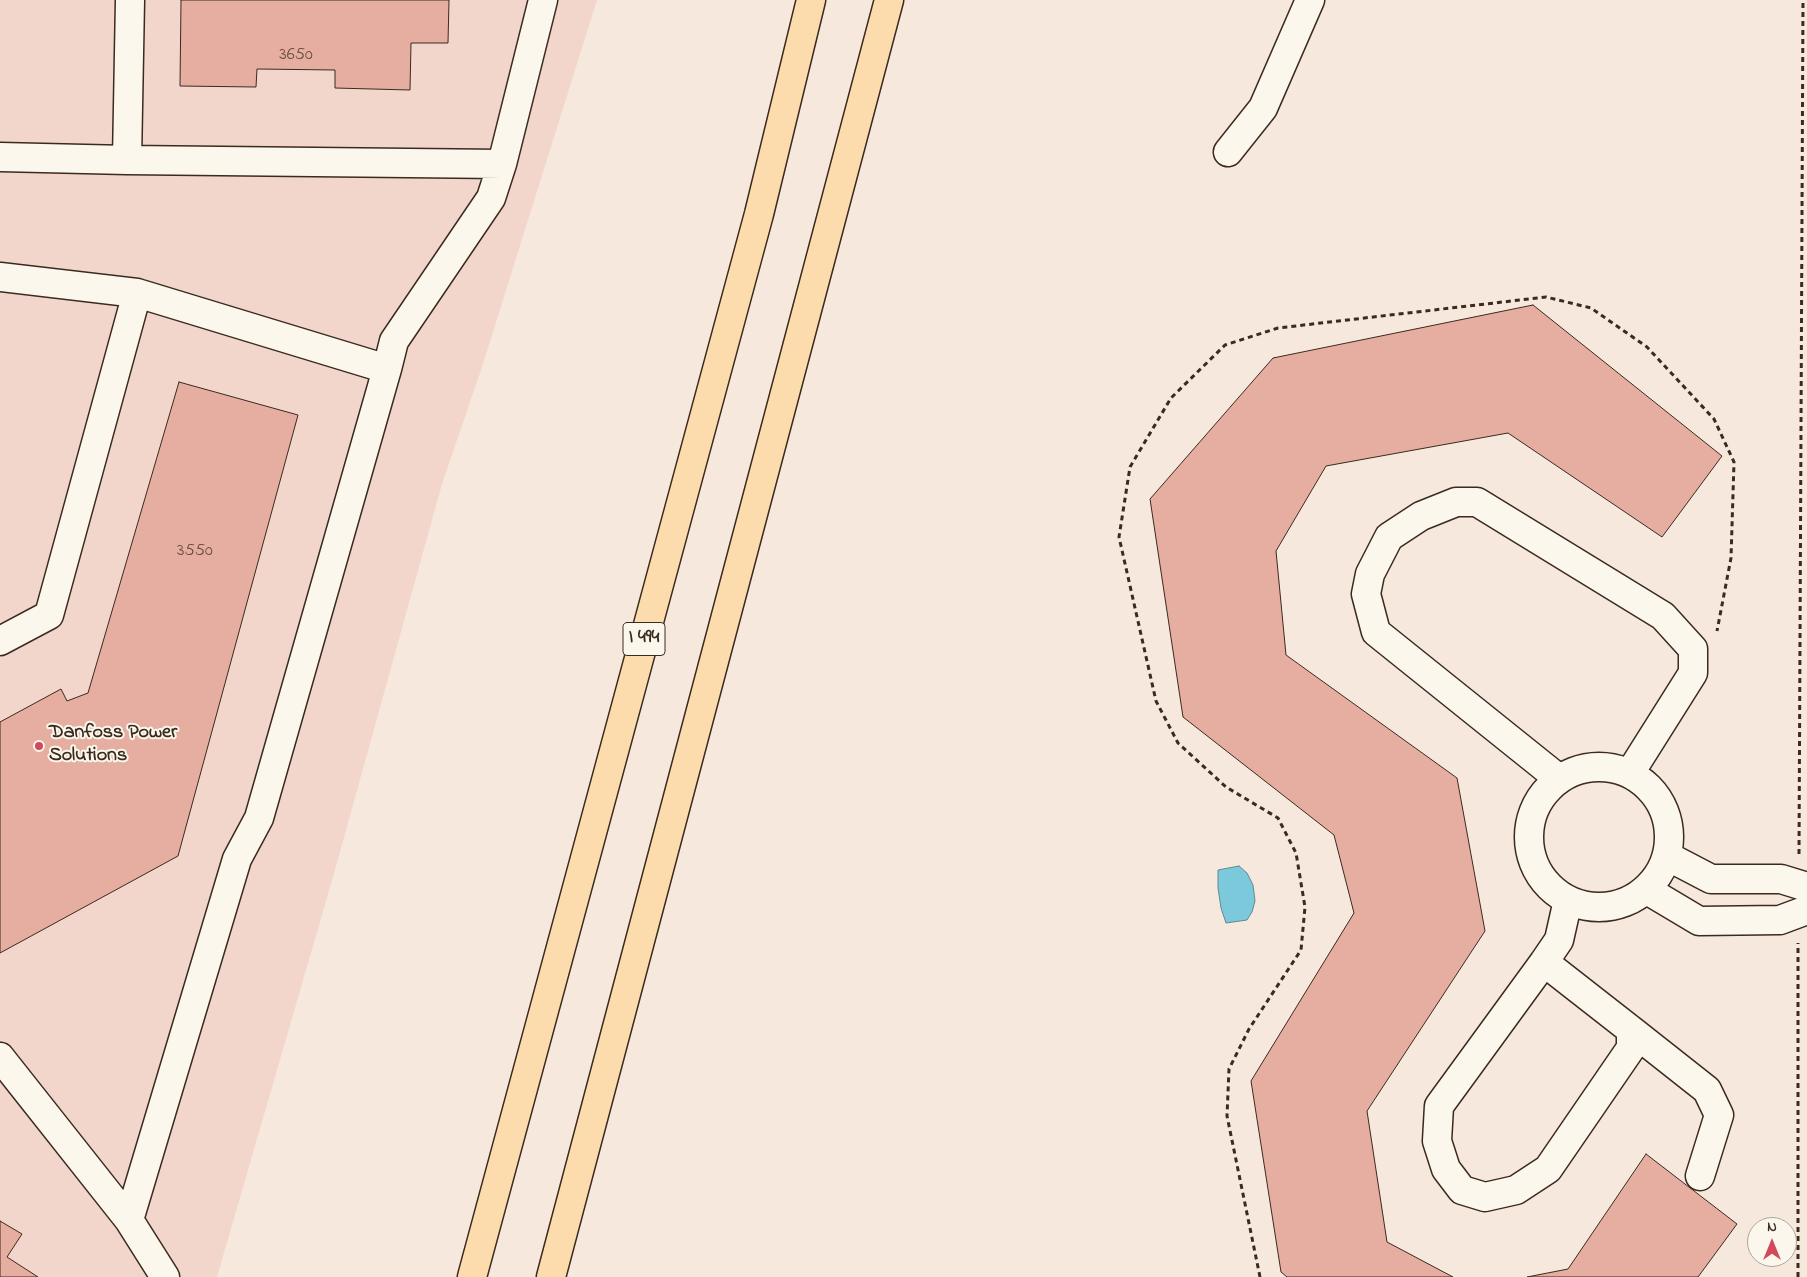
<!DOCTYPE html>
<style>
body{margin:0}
#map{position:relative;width:1807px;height:1277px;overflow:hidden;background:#f7e8dd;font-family:"Indie Flower",sans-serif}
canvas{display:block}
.north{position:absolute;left:1747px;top:1217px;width:50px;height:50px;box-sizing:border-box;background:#fbf7ec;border:1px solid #aea59a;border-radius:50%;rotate:0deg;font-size:14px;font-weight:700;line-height:20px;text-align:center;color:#3b2a1e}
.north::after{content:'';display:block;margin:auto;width:18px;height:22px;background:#d1495b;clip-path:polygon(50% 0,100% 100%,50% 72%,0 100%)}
</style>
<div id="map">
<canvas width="1807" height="1277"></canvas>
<div class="north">N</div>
</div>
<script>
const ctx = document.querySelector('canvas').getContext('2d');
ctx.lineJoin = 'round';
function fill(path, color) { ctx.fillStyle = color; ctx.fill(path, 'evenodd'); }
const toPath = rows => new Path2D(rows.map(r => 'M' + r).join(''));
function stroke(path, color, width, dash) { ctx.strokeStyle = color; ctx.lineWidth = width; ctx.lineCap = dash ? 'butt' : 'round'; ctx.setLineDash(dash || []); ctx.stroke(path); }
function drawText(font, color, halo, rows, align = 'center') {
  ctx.font = font + ' "Indie Flower",sans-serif'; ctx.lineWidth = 4; ctx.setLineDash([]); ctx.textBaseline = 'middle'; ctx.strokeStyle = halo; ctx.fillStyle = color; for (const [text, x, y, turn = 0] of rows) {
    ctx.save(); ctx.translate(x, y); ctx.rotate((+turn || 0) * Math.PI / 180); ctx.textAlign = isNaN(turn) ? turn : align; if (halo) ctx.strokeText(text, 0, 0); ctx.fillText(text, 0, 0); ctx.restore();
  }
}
fill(toPath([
 [0,0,597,0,482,367,442,484,333,877,217,1277,0,1277]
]), '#f2d6cb');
const water = toPath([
 [1239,866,1247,873,1253,885,1255,901,1252,912,1247,920,1226,923,1221,908,1218,888,1218,870,1239,866]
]);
fill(water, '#7cc9db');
stroke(water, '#62898f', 1);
const building = toPath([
 [181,0,449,0,448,43,411,43,410,90,335,88,335,70,257,69,256,87,180,86,181,0],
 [1533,305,1722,456,1662,537,1508,433,1326,466,1276,551,1286,655,1457,778,1485,931,1367,1111,1387,1242,1453,1277,1287,1277,1281,1272,1251,1081,1354,913,1334,835,1183,717,1150,499,1273,358,1533,305],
 [179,382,298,415,178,856,0,953,0,722,61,689,67,701,88,693,179,382],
 [1646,1154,1737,1224,1698,1277,1527,1277,1568,1269,1646,1154],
 [0,1221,22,1234,7,1257,38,1277,0,1277,0,1221]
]);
fill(building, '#e6ada1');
stroke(building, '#3b2a1e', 1);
const minor = toPath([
 [130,0,127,160,502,164],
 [1228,152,1263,108,1310,0],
 [0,157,127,160],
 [0,277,137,293,387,369,394,341,491,198,502,164,543,0],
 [0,641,49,615,137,293],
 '1529 837a70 70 0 1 1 140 0a70 70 0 1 1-140 0Z',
 [1558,778,1376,632,1366,594,1370,574,1389,537,1421,516,1456,502,1477,502,1663,616,1693,649,1693,673,1630,773],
 [1667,856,1711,879,1781,879,1807,887],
 [1647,890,1699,921,1780,920,1807,910],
 [1544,962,1631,1030,1631,1048,1548,1169,1516,1190,1485,1197,1462,1190,1446,1169,1437,1141,1439,1106,1544,962,1559,940,1568,900],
 [1631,1030,1707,1090,1719,1115,1700,1176],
 [0,1057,129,1220],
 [165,1277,129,1220,237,859,259,818,387,369]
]);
const highway = toPath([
 [472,1277,759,214,811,0],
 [551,1277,889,0]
]);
stroke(minor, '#3b2a1e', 31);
stroke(highway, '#3b2a1e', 31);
stroke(toPath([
 [1799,854,1803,0],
 [1260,1277,1227,1116,1229,1069,1249,1029,1301,950,1305,907,1296,853,1278,818,1226,787,1178,743,1156,701,1119,537,1130,467,1171,398,1225,345,1278,328,1546,297,1591,308,1647,347,1714,419,1734,462,1731,558,1717,631],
 [1798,1277,1798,943]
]), '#3b2a1e', 3, [5, 4]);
stroke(minor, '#fbf7ec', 28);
stroke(highway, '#fcdcac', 28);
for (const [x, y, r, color] of [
 [39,746,5,"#d1495b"]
]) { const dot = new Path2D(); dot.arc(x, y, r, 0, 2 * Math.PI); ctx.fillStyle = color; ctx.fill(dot); stroke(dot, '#fbf7ec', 2); }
drawText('18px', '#664b3f', null, [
 ["3650",296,56],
 ["3550",195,552]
]);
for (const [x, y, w] of [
 [644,639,42]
]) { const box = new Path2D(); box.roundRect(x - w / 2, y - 16.5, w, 33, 4); ctx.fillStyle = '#fbf7ec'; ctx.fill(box); stroke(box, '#3b2a1e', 1); }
drawText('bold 19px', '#3b2a1e', null, [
 ["I 494",644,639]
]);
drawText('bold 20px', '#3b2a1e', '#fbf7ec', [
 ["Danfoss Power",49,734],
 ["Solutions",49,757]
], 'left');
</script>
